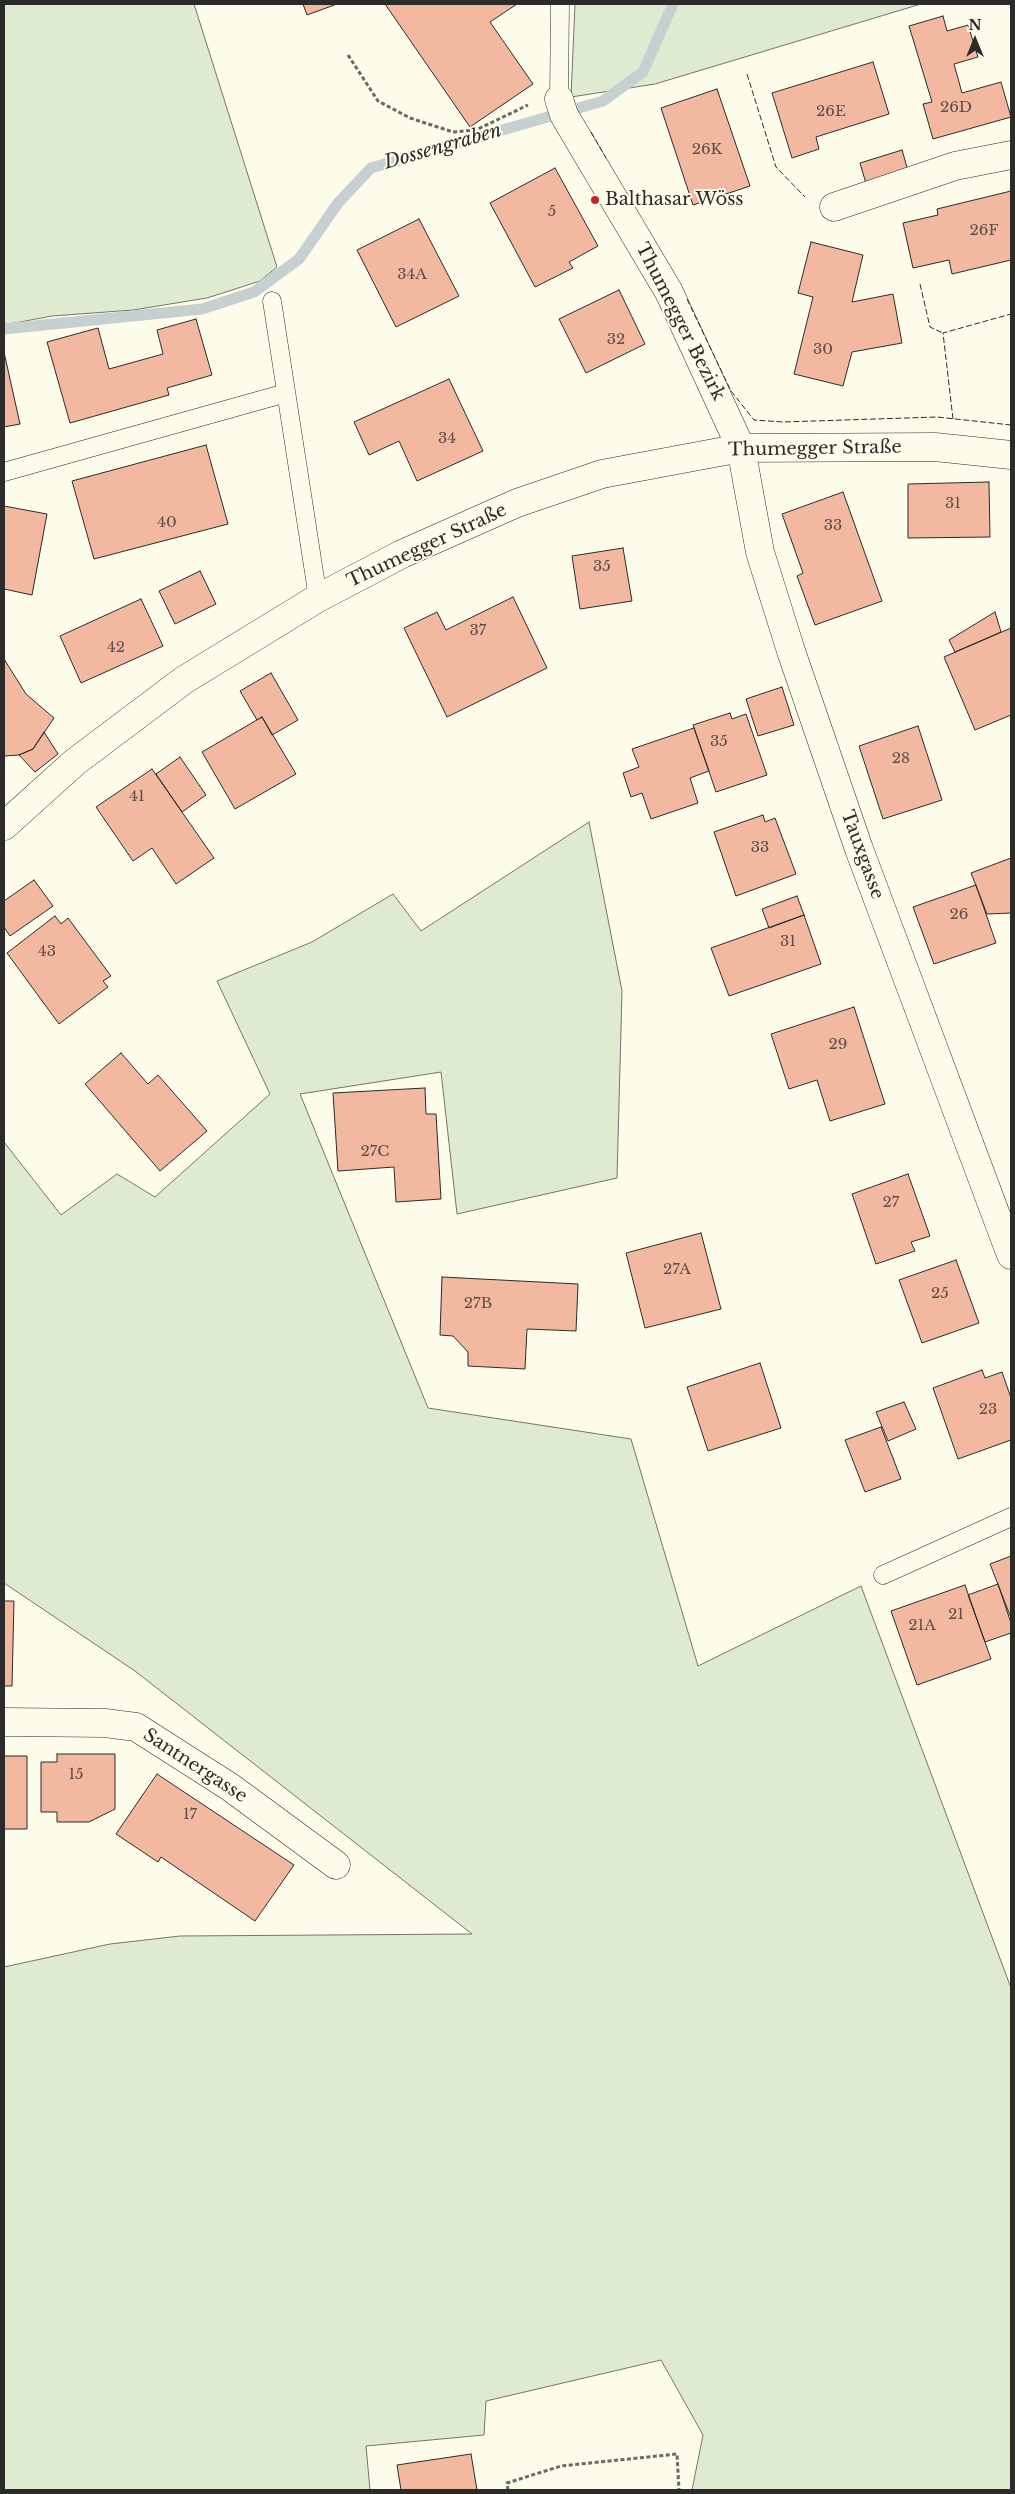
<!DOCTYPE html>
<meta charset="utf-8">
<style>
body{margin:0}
#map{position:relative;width:1015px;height:2494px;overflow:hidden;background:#fdfbea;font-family:"Libre Baskerville",serif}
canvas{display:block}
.frame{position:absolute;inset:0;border:5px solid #2b2b2b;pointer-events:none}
.north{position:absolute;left:950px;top:15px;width:50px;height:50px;-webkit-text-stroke:4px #fdfbea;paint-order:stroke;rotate:0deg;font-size:14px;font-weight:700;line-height:20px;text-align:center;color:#2b2b2b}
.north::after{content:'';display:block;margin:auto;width:18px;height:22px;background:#2b2b2b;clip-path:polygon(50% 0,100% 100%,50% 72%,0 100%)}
</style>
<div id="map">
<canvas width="1015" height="2494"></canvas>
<div class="frame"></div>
<div class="north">N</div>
</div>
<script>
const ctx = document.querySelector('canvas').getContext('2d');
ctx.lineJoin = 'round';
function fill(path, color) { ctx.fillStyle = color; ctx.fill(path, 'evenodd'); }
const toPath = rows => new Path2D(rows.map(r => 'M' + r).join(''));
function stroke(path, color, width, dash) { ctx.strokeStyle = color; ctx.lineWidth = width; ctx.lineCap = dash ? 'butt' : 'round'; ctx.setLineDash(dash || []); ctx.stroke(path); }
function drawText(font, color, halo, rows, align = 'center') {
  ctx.font = font + ' "Libre Baskerville",serif'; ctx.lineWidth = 4; ctx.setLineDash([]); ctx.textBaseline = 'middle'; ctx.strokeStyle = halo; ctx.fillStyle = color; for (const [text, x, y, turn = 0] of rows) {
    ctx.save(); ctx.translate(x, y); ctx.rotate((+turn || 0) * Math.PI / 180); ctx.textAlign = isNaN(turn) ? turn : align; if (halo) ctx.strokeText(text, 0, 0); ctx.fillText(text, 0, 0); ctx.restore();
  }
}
const green = toPath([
 [4,4,194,4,277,267,260,281,207,298,133,310,52,316,4,325,4,4],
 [575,4,921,4,655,84,571,97,575,4],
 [589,822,622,991,617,1178,457,1214,441,1072,300,1094,428,1408,631,1439,698,1666,861,1586,1011,1988,1011,2490,692,2490,703,2435,661,2360,486,2401,484,2435,366,2446,370,2490,4,2490,4,1967,110,1944,180,1936,472,1934,135,1671,4,1583,4,1142,61,1215,117,1174,155,1197,270,1094,217,981,312,942,393,894,421,931,589,822]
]);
fill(green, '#deebd1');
stroke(green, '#74746e', 1);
stroke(toPath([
 [4,329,202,309,254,292,299,259,338,203,371,168,603,101,643,72,673,4]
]), '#c7d0d0', 11);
const building = toPath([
 [303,4,337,4,307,15,303,4],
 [385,4,517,4,490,22,533,84,470,127,385,4],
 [943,16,947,31,968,25,978,57,954,64,962,93,1001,82,1011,117,933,139,923,104,932,102,909,26,943,16],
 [873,62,889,114,816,137,819,149,792,158,772,93,873,62],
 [717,89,750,186,693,205,661,108,717,89],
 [902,150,909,174,867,187,860,163,902,150],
 [555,168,598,246,569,262,573,268,535,287,490,203,555,168],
 [1011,191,1011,260,952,274,949,260,913,268,903,223,938,215,937,209,1011,191],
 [419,219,459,296,396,327,357,250,419,219],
 [811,242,863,255,852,302,893,294,902,343,852,352,843,386,794,374,813,297,798,293,811,242],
 [619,290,645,344,586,373,559,319,619,290],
 [196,319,212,375,167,388,169,395,70,423,47,342,98,328,109,369,163,354,157,330,196,319],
 [4,352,20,424,4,427,4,352],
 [449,379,483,451,417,481,399,441,369,455,354,422,449,379],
 [206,445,228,524,94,559,72,481,206,445],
 [989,482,990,537,908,538,908,484,989,482],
 [843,492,882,601,815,625,797,576,803,573,782,514,843,492],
 [4,506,47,514,32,595,4,589,4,506],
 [623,548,632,601,580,609,572,556,623,548],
 [200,571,216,604,175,624,159,591,200,571],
 [513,597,547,668,447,717,404,628,437,612,446,630,513,597],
 [141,599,163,646,81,683,60,636,141,599],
 [995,612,1001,632,955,652,949,640,995,612],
 [1011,628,1011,715,975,730,944,657,1011,628],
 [4,659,26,694,54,718,33,749,19,755,4,756,4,659],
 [271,673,298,720,272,735,262,717,257,720,240,691,271,673],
 [782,687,794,725,758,736,746,699,782,687],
 [730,713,732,719,746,714,767,775,716,792,693,725,730,713],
 [262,717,296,774,235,809,202,752,262,717],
 [918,726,942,800,883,819,859,746,918,726],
 [694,728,709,771,690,778,698,803,651,819,642,793,631,797,623,773,639,767,632,749,694,728],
 [44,732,58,754,35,772,19,755,33,749,44,732],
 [180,757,206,795,182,812,156,774,180,757],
 [152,769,214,858,176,884,152,848,133,861,96,807,152,769],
 [763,815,765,822,775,818,796,874,736,896,714,832,763,815],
 [1011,858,1011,913,987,914,971,873,1011,858],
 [34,880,53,906,10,936,4,927,4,901,34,880],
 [976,885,996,943,934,964,913,907,976,885],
 [797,896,804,915,769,928,762,909,797,896],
 [804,915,821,964,729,996,711,948,804,915],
 [55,916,61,924,68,918,111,976,103,981,108,987,59,1024,7,953,55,916],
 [854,1007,885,1104,830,1121,817,1080,789,1089,771,1034,854,1007],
 [121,1053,148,1084,158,1075,207,1131,160,1171,85,1084,121,1053],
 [425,1088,426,1114,436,1114,441,1199,396,1202,394,1167,338,1171,333,1093,425,1088],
 [908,1174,930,1236,911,1242,915,1251,876,1264,852,1194,908,1174],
 [701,1233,721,1309,645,1328,626,1253,701,1233],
 [956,1260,979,1323,922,1343,899,1280,956,1260],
 [442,1277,578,1284,576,1331,527,1329,525,1369,468,1366,468,1352,453,1336,440,1335,442,1277],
 [760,1363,781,1428,708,1451,687,1387,760,1363],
 [982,1370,985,1378,1002,1372,1011,1398,1011,1440,958,1459,933,1388,982,1370],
 [904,1402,916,1429,888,1441,876,1412,904,1402],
 [881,1427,901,1479,865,1492,845,1440,881,1427],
 [1011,1556,1011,1618,990,1564,1011,1556],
 [998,1584,1011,1623,1011,1633,985,1642,968,1595,998,1584],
 [965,1585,991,1659,917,1685,891,1611,965,1585],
 [4,1601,14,1601,12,1686,4,1686,4,1601],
 [57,1754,115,1754,115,1809,89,1822,57,1822,57,1812,41,1812,41,1762,57,1762,57,1754],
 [4,1756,27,1756,27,1829,4,1829,4,1756],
 [157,1774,294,1865,255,1921,161,1857,158,1862,116,1834,157,1774],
 [471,2454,477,2490,401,2490,397,2465,471,2454]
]);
fill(building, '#f2b8a0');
stroke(building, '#2b2b2b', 1);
const service = toPath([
 [559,99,560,4],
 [272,301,318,598],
 [4,472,286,393],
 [883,1575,1011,1517]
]);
const minor = toPath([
 [559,99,564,115,669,292,741,448,760,552,791,651,859,849,1011,1255],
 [834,207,955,166,1011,155],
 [4,826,75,762,184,680,318,598,402,554,517,503,602,474,741,448,935,447,1011,455],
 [4,1722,105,1723,136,1727,230,1787,336,1865]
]);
stroke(service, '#2b2b2b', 19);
stroke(minor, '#2b2b2b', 29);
stroke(toPath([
 [348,55,378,101,410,118,453,132,476,130,528,105],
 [508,2490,507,2483,561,2466,677,2454,679,2490]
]), '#6a6964', 3, [4, 2.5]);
stroke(service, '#fdfbea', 18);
stroke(minor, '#fdfbea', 28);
stroke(toPath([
 [747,74,776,167,805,197],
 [591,132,606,158],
 [920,284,930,327,943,333],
 [687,299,731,391,754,420,783,422,937,417,1011,425],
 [953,419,943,333,1011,314]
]), '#2b2b2b', 1, [6, 2.5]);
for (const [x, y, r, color] of [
 [595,200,5,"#c62828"]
]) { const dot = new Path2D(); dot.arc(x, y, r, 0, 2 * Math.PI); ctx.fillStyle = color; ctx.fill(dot); stroke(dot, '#fdfbea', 2); }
drawText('15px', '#5d4e48', null, [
 ["26D",956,108],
 ["26E",831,112],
 ["26K",707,150],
 ["5",552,212],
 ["26F",984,231],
 ["34A",412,275],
 ["32",616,340],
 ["30",823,350],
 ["34",447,439],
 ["31",953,504],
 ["40",167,523],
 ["33",833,526],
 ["35",602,567],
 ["37",478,631],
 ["42",116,648],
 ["35",719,742],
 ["28",901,759],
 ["41",137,797],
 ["33",760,848],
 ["26",959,915],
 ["31",788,942],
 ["43",47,952],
 ["29",838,1045],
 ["27C",375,1152],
 ["27",891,1203],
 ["27A",677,1270],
 ["25",940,1294],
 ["27B",478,1304],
 ["23",988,1410],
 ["21",956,1615],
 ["21A",922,1626],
 ["15",76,1775],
 ["17",190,1815]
]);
drawText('18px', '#2b2b2b', '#fdfbea', [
 ["Balthasar Wöss",605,200]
], 'left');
drawText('18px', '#2b2b2b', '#fdfbea', [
 ["Thumegger Bezirk",680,322,63],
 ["Thumegger Straße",815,449,-1],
 ["Thumegger Straße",427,546,-25],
 ["Tauxgasse",862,855,70],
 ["Santnergasse",195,1766,33]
]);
drawText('italic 19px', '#2b2b2b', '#fdfbea', [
 ["Dossengraben",443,147,-16]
]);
</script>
